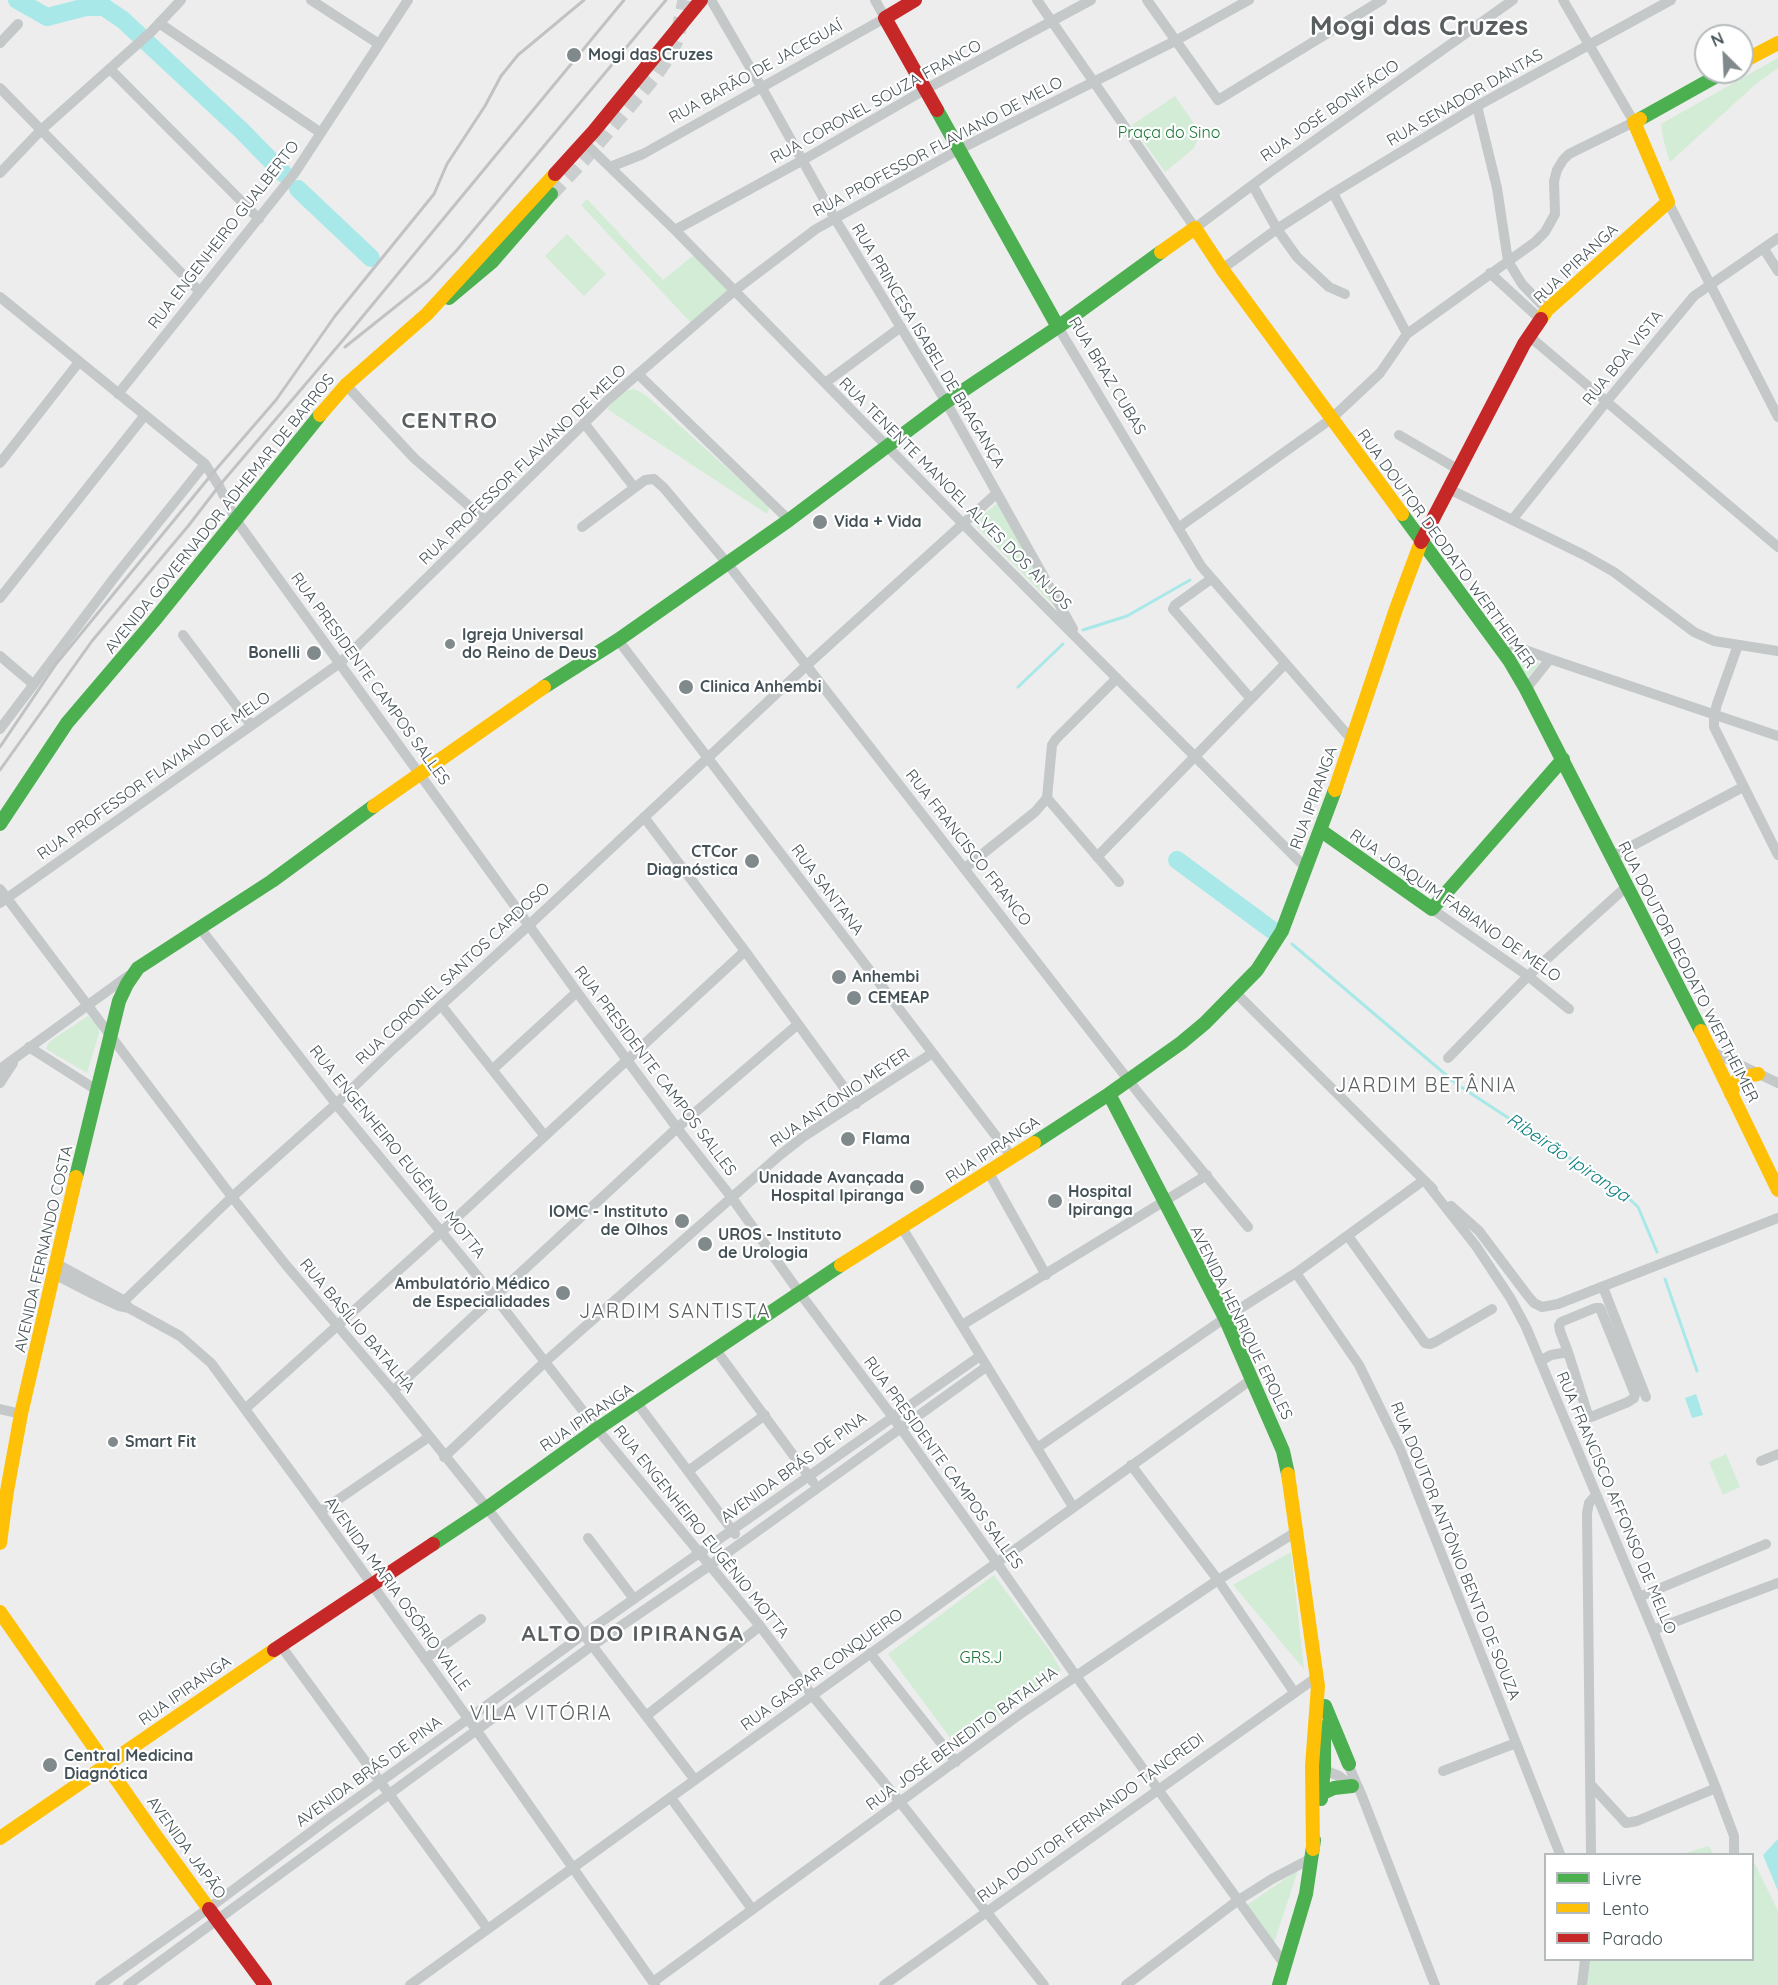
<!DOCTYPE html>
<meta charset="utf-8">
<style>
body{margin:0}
#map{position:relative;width:1778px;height:1985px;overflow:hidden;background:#ededed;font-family:Quicksand,sans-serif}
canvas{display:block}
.legend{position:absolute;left:1544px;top:1853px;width:210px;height:108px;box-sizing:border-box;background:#fff;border:2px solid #b5babc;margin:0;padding:8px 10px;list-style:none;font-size:18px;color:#455358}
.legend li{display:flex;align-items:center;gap:12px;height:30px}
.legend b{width:30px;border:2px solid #b5babc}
.north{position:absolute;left:1694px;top:24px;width:60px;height:60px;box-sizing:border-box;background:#fff;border:2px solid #b5babc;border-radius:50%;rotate:336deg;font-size:16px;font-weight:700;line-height:24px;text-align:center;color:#455358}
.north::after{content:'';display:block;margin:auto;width:21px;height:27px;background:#80898c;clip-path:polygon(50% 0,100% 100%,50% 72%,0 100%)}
</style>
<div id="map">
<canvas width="1778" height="1985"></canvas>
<ul class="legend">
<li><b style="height:8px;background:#4caf50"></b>Livre</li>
<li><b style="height:8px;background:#ffc107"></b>Lento</li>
<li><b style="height:8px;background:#c62828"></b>Parado</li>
</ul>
<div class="north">N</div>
</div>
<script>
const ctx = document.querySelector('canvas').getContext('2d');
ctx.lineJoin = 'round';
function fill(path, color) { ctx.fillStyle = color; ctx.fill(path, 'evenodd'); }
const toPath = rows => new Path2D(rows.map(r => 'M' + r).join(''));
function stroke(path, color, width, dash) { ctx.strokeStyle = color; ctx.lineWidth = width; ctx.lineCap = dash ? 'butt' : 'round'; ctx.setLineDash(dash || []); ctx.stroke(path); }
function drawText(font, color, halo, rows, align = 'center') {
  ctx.font = font + ' Quicksand,sans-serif'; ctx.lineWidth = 4.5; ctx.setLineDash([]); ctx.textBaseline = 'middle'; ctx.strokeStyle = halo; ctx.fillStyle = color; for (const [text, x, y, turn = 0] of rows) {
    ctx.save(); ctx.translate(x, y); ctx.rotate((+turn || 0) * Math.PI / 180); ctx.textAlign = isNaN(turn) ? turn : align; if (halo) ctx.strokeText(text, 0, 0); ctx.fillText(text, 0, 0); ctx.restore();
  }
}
fill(toPath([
 [1778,58,1778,68,1757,83,1670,162,1664,142,1661,124],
 [1175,96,1197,128,1198,138,1194,148,1165,172,1132,125],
 [587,199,663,280,694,255,728,290,691,323,581,205],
 [567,234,606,274,584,296,545,256],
 [633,389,639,391,648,397,770,507,767,514,607,409,623,392],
 [998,503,1064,616,977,527,975,521],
 [1507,649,1540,663,1524,682],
 [88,1016,98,1025,99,1033,87,1073,46,1049,49,1042],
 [1726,1454,1740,1487,1723,1495,1709,1462],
 [1291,1552,1304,1669,1233,1585],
 [994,1575,1050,1651,1061,1670,957,1747,888,1654],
 [1709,1846,1713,1854,1682,1854],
 [1753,1860,1778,1911,1778,1985,1584,1985,1587,1960,1752,1960],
 [1298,1870,1274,1943,1244,1907]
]), '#d2ecd6');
fill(toPath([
 [1696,1394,1703,1415,1692,1418,1685,1398],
 [1778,1839,1778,1891,1763,1855]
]), '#a8e8e8');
stroke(toPath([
 [1083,630,1127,616,1190,580],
 [1018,687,1063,644],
 [1292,944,1458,1085,1623,1193,1638,1207,1657,1252],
 [1665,1279,1697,1371]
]), '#a8e8e8', 3);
stroke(toPath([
 [17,0,47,17,86,7,104,7,123,20,241,130,284,174],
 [298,189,371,258],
 [1177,860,1272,930]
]), '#a8e8e8', 18);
stroke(toPath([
 [551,194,584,159,654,77,670,54,677,38,685,0]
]), '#cbcecf', 15, [15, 8]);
stroke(toPath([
 [311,0,379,44],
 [711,0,762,88,834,217,946,402,1073,629],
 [1037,0,1195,228,1270,172,1513,0],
 [1147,0,1218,100,1382,0],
 [159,23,321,133],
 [0,43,18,24],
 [110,69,259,219],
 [0,88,199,291],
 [1477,106,1497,188,1508,261,1522,284,1547,310],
 [584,142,675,230,977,538,1305,867],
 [610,167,643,154,885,18,875,0],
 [0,173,41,130,151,32,181,0],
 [1253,186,1277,229,1297,257,1329,287,1345,294],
 [1333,193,1407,334],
 [1668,202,1778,417],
 [675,230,803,160,926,89,1091,0],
 [1764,249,1778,271],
 [1222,269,1277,229,1333,193,1477,106,1671,0],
 [1490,273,1540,319],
 [0,297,205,464,219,486,236,520,577,992,677,1128,732,1198,799,1292,892,1416,997,1563,1076,1676,1285,1965],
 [1058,327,1201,566,1352,740],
 [1529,336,1778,547],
 [639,375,789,520],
 [825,383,901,327],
 [346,385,414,458,485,520],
 [118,394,294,174,408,0],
 [584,423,634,487],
 [1399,435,1459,470],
 [0,463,79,362],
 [1449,489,1584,555,1614,572,1694,632,1714,641,1778,651],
 [1512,520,1607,401,1694,296,1778,238],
 [582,527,645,480,654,479,664,488,727,563,1140,1095,1248,1227],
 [1178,528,1331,419,1380,373,1407,334,1535,242,1545,232,1555,214,1554,181,1557,170,1563,160,1569,154,1634,122,1563,0],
 [1211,579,1175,605,1173,609,1251,699],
 [0,598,145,415],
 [183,635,251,725],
 [1495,639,1550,659,1778,736],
 [618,640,1012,1157],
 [1738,645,1717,704,1714,716,1714,727,1778,855],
 [0,656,33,684],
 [1526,689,1550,659],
 [0,729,117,574,205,464],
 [1047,798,1052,745,1056,739,1117,678],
 [1047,798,1119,882],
 [644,817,745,951,856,1104],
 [1097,857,1285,664],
 [1611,857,1743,787],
 [965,868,1035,812,1047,798],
 [0,889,232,1197,286,1265,393,1391,487,1508,695,1780],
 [0,903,340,663,608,400,734,291,816,229,960,149,1175,41,1249,0],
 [1432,909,1528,976,1569,1009],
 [200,928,336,1104,494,1296,597,1429,760,1626,812,1695,900,1802,1044,1985],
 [1236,993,1433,1189],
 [441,1005,544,1135],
 [29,1047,98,1091],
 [1711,1051,1778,1083],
 [1448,1058,1528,976,1626,887],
 [0,1069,128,976],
 [493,1069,577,992],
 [0,1083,13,1063],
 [989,1173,1046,1275],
 [1428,1185,1476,1246,1511,1299,1526,1327,1653,1630,1716,1788,1734,1836,1734,1854],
 [1451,1206,1479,1231,1528,1296,1534,1303,1542,1307,1558,1304,1778,1218],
 [901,1226,1073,1507],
 [1348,1236,1425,1343,1430,1344,1435,1342,1492,1309],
 [57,1264,123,1300,127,1305],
 [1296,1273,1359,1365,1400,1449,1560,1854],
 [54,1274,95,1295,119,1306,129,1308,180,1336,211,1363,303,1488,477,1731,655,1985],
 [1603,1287,1646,1397],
 [119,1306,232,1197,336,1104,392,1050,528,926,807,665,997,493],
 [962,1325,1207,1175],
 [716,1350,813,1482],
 [1540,1361,1551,1355,1568,1352,1560,1331,1559,1326,1561,1322,1595,1308,1600,1308,1635,1394,1634,1398,1628,1402,1591,1417,1588,1415,1568,1352],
 [393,1391,677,1128,797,1025],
 [637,1403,735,1534],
 [0,1409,21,1414],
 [245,1409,441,1232,745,951],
 [1037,1448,1225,1318,1296,1273,1424,1180],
 [444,1457,546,1361,780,1155,803,1137,931,1054],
 [1761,1461,1778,1454],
 [1131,1465,1218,1580,1294,1692],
 [688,1471,765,1415],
 [320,1512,429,1437],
 [588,1538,634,1599],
 [1639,1597,1766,1544],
 [1653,1630,1778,1583],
 [281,1646,487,1928],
 [870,1653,956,1762],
 [425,1659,481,1619],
 [646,1716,760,1626],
 [1346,1760,1362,1796,1435,1985],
 [1319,1768,1339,1776,1354,1788],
 [1443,1771,1516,1743],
 [1591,1785,1626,1823,1637,1821,1716,1788],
 [671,1798,752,1909],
 [1591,1854,1587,1513,1589,1503,1596,1495],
 [653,1982,1023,1712,1218,1580,1296,1532],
 [100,1985,209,1908,331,1817,468,1719,584,1634,980,1356],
 [128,1985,593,1645,709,1566,986,1367],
 [410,1985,1252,1379],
 [884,1985,1317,1677],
 [1126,1985,1237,1901,1272,1879,1312,1858],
 [1582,1985,1585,1960]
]), '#c4c8c8', 10);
stroke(toPath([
 [937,110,1058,327],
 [1640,119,1724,72],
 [449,298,492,262,551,194],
 [1402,514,1509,660,1526,689,1701,1031],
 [544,687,618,640,789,520,946,402,1058,327,1161,252],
 [0,824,67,723,153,622,320,415],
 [1320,830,1432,909,1563,759],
 [1109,1094,1225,1318,1283,1451,1288,1474],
 [1034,1143,1109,1094,1181,1043,1205,1023,1257,970,1282,931,1335,790],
 [76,1177,119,1001,127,984,138,968,272,881,374,806],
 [433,1544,487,1508,597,1429,841,1265],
 [1325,1706,1349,1764],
 [1321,1794,1334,1788,1352,1786],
 [1321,1799,1324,1769,1324,1727],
 [1279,1985,1306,1894,1314,1840]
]), '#4caf50', 14);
stroke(toPath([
 [1742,62,1778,43],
 [1161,252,1195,228,1222,269,1402,514],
 [1541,319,1547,310,1668,202,1634,122,1640,119],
 [320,415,346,385,427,314,555,174],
 [1335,790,1396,609,1421,542],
 [374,806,544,687],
 [1701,1031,1778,1190],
 [1731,1094,1735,1083,1740,1078,1758,1074],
 [841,1265,1034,1143],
 [1288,1474,1318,1686,1312,1766,1313,1849],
 [0,1543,7,1491,21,1414,76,1177],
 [0,1612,153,1832,209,1909],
 [0,1838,274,1650]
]), '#ffc107', 14);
stroke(toPath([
 [915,0,885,18,937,110],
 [555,174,594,131,701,0],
 [1421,542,1524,344,1541,319],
 [274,1650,433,1544],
 [209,1909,265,1985]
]), '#c62828', 14);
stroke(toPath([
 [345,347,429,280,457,250,666,0],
 [0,747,56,664,212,474,276,400,335,316,434,194,447,164,485,106,501,76,518,55,584,0],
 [0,770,92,641,189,525,219,486,349,333,624,0]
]), '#c0c2c3', 3);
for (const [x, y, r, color] of [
 [574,55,8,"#80898c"],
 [820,522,8,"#80898c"],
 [450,644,6,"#80898c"],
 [314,653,8,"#80898c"],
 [686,687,8,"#80898c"],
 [752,861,8,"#80898c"],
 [839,977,8,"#80898c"],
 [854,998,8,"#80898c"],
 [848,1139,8,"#80898c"],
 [917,1187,8,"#80898c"],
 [1055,1201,8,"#80898c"],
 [682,1221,8,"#80898c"],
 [705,1244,8,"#80898c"],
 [563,1293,8,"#80898c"],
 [113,1442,6,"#80898c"],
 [50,1765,8,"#80898c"]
]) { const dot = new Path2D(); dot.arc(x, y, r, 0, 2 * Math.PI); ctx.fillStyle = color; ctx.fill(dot); stroke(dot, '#fff', 2); }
drawText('bold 16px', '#455358', '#fff', [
 ["Mogi das Cruzes",588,55],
 ["Vida + Vida",834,522],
 ["Igreja Universal",462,635],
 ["do Reino de Deus",462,653],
 ["Bonelli",300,653,"right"],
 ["Clinica Anhembi",700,687],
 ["CTCor",738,852,"right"],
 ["Diagnóstica",738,870,"right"],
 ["Anhembi",852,977],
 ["CEMEAP",868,998],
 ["Flama",862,1139],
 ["Unidade Avançada",904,1178,"right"],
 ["Hospital Ipiranga",904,1196,"right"],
 ["Hospital",1068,1192],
 ["Ipiranga",1068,1210],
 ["IOMC - Instituto",668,1212,"right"],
 ["de Olhos",668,1230,"right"],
 ["UROS - Instituto",718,1235],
 ["de Urologia",718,1253],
 ["Ambulatório Médico",550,1284,"right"],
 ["de Especialidades",550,1302,"right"],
 ["Smart Fit",125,1442],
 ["Central Medicina",64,1756],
 ["Diagnótica",64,1774]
], 'left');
drawText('16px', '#455358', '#fff', [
 ["RUA BARÃO DE JACEGUAÍ",756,72,-29],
 ["RUA SENADOR DANTAS",1465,98,-30],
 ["RUA CORONEL SOUZA FRANCO",876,102,-29],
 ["RUA JOSÉ BONIFÁCIO",1330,111,-35],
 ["RUA PROFESSOR FLAVIANO DE MELO",938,147,-28],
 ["RUA ENGENHEIRO GUALBERTO",224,235,-52],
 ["RUA IPIRANGA",1576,264,-43],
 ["RUA PRINCESA ISABEL DE BRAGANÇA",928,346,59],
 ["RUA BOA VISTA",1623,358,-51],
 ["RUA BRAZ CUBAS",1107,376,59],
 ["RUA PROFESSOR FLAVIANO DE MELO",523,465,-44],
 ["RUA TENENTE MANOEL ALVES DOS ANJOS",955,494,45],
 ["AVENIDA GOVERNADOR ADHEMAR DE BARROS",220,514,-51],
 ["RUA DOUTOR DEODATO WERTHEIMER",1446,549,54],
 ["RUA PRESIDENTE CAMPOS SALLES",370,679,54],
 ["RUA PROFESSOR FLAVIANO DE MELO",154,776,-35],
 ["RUA IPIRANGA",1314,798,-70],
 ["RUA FRANCISCO FRANCO",968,848,52],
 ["RUA SANTANA",827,890,53],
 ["RUA JOAQUIM FABIANO DE MELO",1455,906,35],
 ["RUA DOUTOR DEODATO WERTHEIMER",1688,972,63],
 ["RUA CORONEL SANTOS CARDOSO",453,974,-43],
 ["RUA PRESIDENTE CAMPOS SALLES",655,1071,53],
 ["RUA ANTÔNIO MEYER",840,1098,-34],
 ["RUA IPIRANGA",993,1150,-33],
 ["RUA ENGENHEIRO EUGÊNIO MOTTA",397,1152,51],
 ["AVENIDA FERNANDO COSTA",44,1249,-77],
 ["AVENIDA HENRIQUE EROLES",1241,1323,64],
 ["RUA BASÍLIO BATALHA",357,1326,50],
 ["RUA IPIRANGA",587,1418,-34],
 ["RUA PRESIDENTE CAMPOS SALLES",943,1463,54],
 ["AVENIDA BRÁS DE PINA",794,1468,-36],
 ["RUA FRANCISCO AFFONSO DE MELLO",1616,1503,67],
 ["RUA ENGENHEIRO EUGÊNIO MOTTA",701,1532,51],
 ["RUA DOUTOR ANTÔNIO BENTO DE SOUZA",1455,1551,68],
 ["AVENIDA MARIA OSÓRIO VALLE",397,1594,54],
 ["RUA GASPAR CONQUEIRO",822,1670,-36],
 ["RUA IPIRANGA",185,1691,-35],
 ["RUA JOSÉ BENEDITO BATALHA",962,1739,-36],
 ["AVENIDA BRÁS DE PINA",369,1772,-36],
 ["RUA DOUTOR FERNANDO TANCREDI",1091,1818,-36],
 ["AVENIDA JAPÃO",186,1848,54]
]);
drawText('16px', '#1b7435', '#fff', [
 ["Praça do Sino",1169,133],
 ["GRS.J",981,1658]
]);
drawText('italic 18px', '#138081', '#fff', [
 ["Ribeirão Ipiranga",1568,1158,34]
]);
ctx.letterSpacing = '1.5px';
drawText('20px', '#595e60', '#fff', [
 ["JARDIM BETÂNIA",1426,1086],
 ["JARDIM SANTISTA",675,1312],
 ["VILA VITÓRIA",541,1714]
]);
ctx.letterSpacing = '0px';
ctx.letterSpacing = '1.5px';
drawText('bold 22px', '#595e60', '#fff', [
 ["CENTRO",450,421],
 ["ALTO DO IPIRANGA",633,1634]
]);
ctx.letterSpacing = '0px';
drawText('bold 28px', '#595e60', '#fff', [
 ["Mogi das Cruzes",1419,27]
]);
</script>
